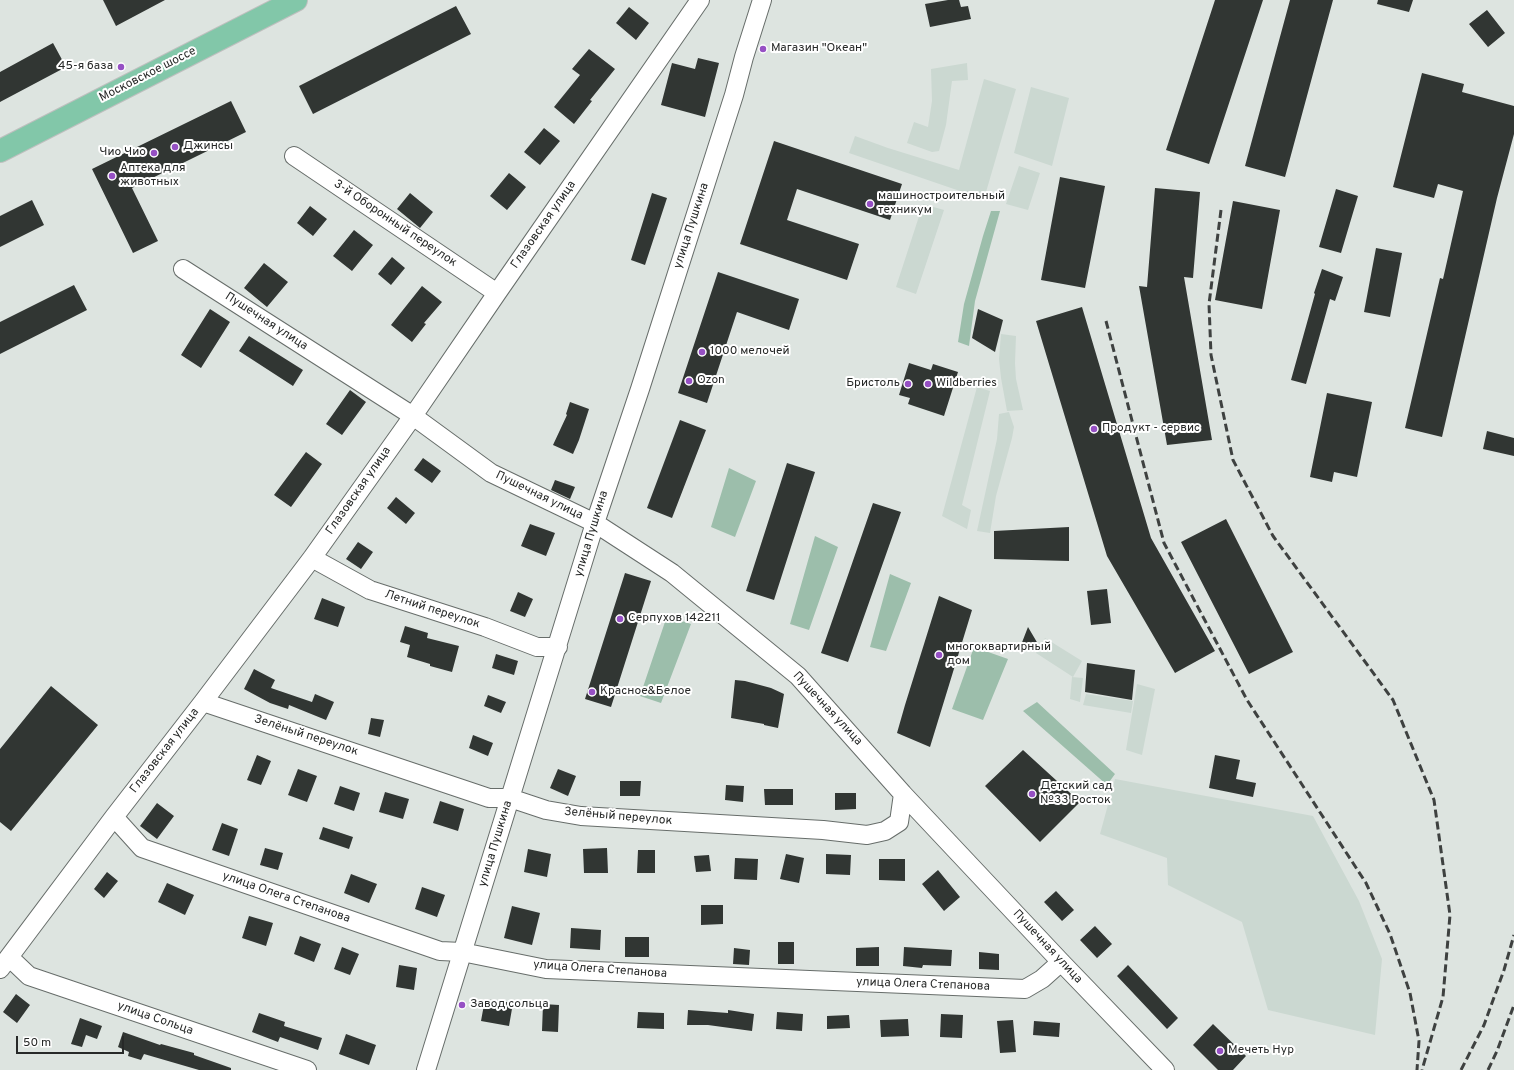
<!DOCTYPE html>
<meta charset="utf-8">
<style>
body{margin:0}
#map{position:relative;width:1514px;height:1070px;overflow:hidden;background:#dde4e0;font-family:Overpass,sans-serif}
canvas{display:block}
.scale{position:absolute;left:16px;top:1036px;width:108px;height:18px;box-sizing:border-box;border:2px solid #272928;border-top:0;padding-left:5px;font-size:12px;line-height:14px;white-space:nowrap;color:#272928;-webkit-text-stroke:3px #fff;paint-order:stroke}
</style>
<div id="map">
<canvas width="1514" height="1070"></canvas>
<div class="scale">50 m</div>
</div>
<script>
const ctx = document.querySelector('canvas').getContext('2d');
ctx.lineJoin = 'round';
function fill(path, color) { ctx.fillStyle = color; ctx.fill(path, 'evenodd'); }
const toPath = rows => new Path2D(rows.map(r => 'M' + r).join(''));
function stroke(path, color, width, dash) { ctx.strokeStyle = color; ctx.lineWidth = width; ctx.lineCap = dash ? 'butt' : 'round'; ctx.setLineDash(dash || []); ctx.stroke(path); }
function drawText(font, color, halo, rows, align = 'center') {
  ctx.font = font + ' Overpass,sans-serif'; ctx.lineWidth = 4; ctx.setLineDash([]); ctx.textBaseline = 'middle'; ctx.strokeStyle = halo; ctx.fillStyle = color; for (const [text, x, y, turn = 0] of rows) {
    ctx.save(); ctx.translate(x, y); ctx.rotate((+turn || 0) * Math.PI / 180); ctx.textAlign = isNaN(turn) ? turn : align; if (halo) ctx.strokeText(text, 0, 0); ctx.fillText(text, 0, 0); ctx.restore();
  }
}
fill(toPath([
 [967,63,968,80,952,81,946,125,939,151,932,152,907,143,914,122,928,127,932,101,931,69],
 [984,79,1016,89,984,199,954,189,849,153,855,136,888,148,959,170],
 [1031,87,1069,98,1052,166,1014,153],
 [1019,166,1040,173,1028,210,1006,204],
 [923,204,944,210,916,294,896,287],
 [1001,334,1016,336,1015,363,1016,379,1023,410,1007,411,1001,378,999,359],
 [977,387,990,391,962,505,971,510,967,529,942,516],
 [1009,412,1014,427,1012,438,996,496,990,533,977,531,997,439,999,414],
 [1045,638,1082,661,1073,677,1036,653],
 [1072,677,1083,678,1080,702,1070,699],
 [1137,684,1155,689,1142,755,1126,750],
 [1086,694,1133,701,1131,713,1083,705],
 [1115,779,1313,816,1359,901,1382,959,1375,1035,1268,1010,1242,922,1168,885,1167,858,1100,834]
]), '#cbd8d1');
fill(toPath([
 [991,211,1000,211,975,301,969,346,958,342,964,304,983,236],
 [729,468,756,481,735,537,711,527],
 [815,536,838,547,809,630,790,624],
 [890,574,911,583,886,651,870,647],
 [667,616,691,624,661,703,640,696],
 [974,647,1008,659,983,720,952,709],
 [1037,702,1115,774,1107,785,1023,711]
]), '#9cbeab');
fill(toPath([
 [103,0,165,0,116,26],
 [948,0,959,0,961,7,968,6,971,19,930,27,925,4],
 [1215,0,1263,0,1209,164,1166,150],
 [1290,0,1333,0,1285,177,1245,166],
 [1378,0,1413,0,1409,12,1377,4],
 [456,6,471,34,313,114,299,86],
 [629,7,649,23,636,40,616,23],
 [1487,10,1505,33,1488,47,1469,24],
 [53,43,66,67,0,102,0,72],
 [589,49,615,69,590,100,592,101,574,124,554,107,580,75,572,69],
 [698,58,719,63,705,117,661,105,672,63,695,69],
 [1422,73,1464,84,1462,92,1514,106,1514,134,1497,198,1442,437,1405,428,1440,278,1443,279,1463,191,1438,184,1434,198,1393,187],
 [231,101,246,132,132,188,158,241,133,253,92,169],
 [544,128,560,141,540,165,524,152],
 [774,141,902,184,890,220,797,189,787,220,859,244,847,280,740,244],
 [509,173,526,187,507,210,490,196],
 [1060,177,1105,186,1085,288,1041,280],
 [1155,188,1200,192,1193,278,1184,277,1212,440,1167,445,1139,286,1147,287],
 [1336,189,1358,196,1341,253,1319,247],
 [410,193,433,212,420,228,397,209],
 [652,193,667,198,645,265,631,260],
 [32,200,44,225,0,247,0,216],
 [1233,201,1280,210,1262,309,1215,300],
 [310,206,327,219,313,236,297,223],
 [354,230,373,245,352,271,333,256],
 [1376,248,1402,253,1390,317,1364,312],
 [392,257,405,268,391,285,378,274],
 [264,263,288,282,267,307,244,288],
 [1322,269,1343,277,1335,301,1330,299,1306,384,1291,380,1315,294,1314,293],
 [718,272,799,299,789,330,737,312,707,403,678,393],
 [74,285,87,310,0,354,0,322],
 [422,286,442,302,424,323,426,324,412,342,391,325],
 [1082,307,1151,538,1215,651,1175,673,1107,556,1036,321],
 [210,309,230,322,201,368,181,355],
 [978,309,1003,320,995,352,972,338],
 [249,336,303,370,293,386,239,351],
 [909,363,931,370,933,364,958,372,944,416,908,404,910,398,899,395],
 [350,390,366,402,342,435,326,424],
 [1327,393,1372,402,1357,477,1334,472,1332,482,1310,477],
 [570,402,589,409,579,440,573,454,553,445,567,415,566,414],
 [680,420,706,430,672,518,647,508],
 [1487,431,1514,438,1514,456,1483,449],
 [306,452,322,464,291,507,274,495],
 [423,458,441,471,432,483,414,470],
 [787,463,815,472,774,600,746,591],
 [555,480,575,487,570,499,551,490],
 [396,497,415,513,406,524,387,508],
 [873,503,901,512,848,662,821,653],
 [1226,519,1293,652,1249,674,1181,542],
 [530,524,555,533,546,556,521,546],
 [1069,527,1069,561,994,559,994,531],
 [358,542,373,552,361,569,346,559],
 [625,573,651,581,611,707,585,699],
 [1107,589,1111,623,1091,625,1087,591],
 [518,592,533,599,525,617,510,611],
 [939,596,972,610,930,747,897,733,905,705],
 [322,598,345,607,338,627,314,619],
 [405,626,428,633,427,638,459,646,452,672,430,666,430,664,407,657,410,645,400,642],
 [1028,627,1038,644,1034,652,1021,645],
 [496,654,518,661,514,675,492,668],
 [1087,663,1135,670,1132,700,1085,692],
 [254,669,275,680,271,688,312,702,315,694,334,702,326,720,289,705,288,709,270,703,244,689],
 [735,680,745,681,771,688,784,694,778,728,764,725,764,724,731,718],
 [51,686,98,725,11,831,0,822,0,749],
 [488,695,506,702,501,713,484,706],
 [371,718,384,720,380,737,368,734],
 [473,735,493,743,488,756,469,748],
 [1023,750,1080,802,1040,842,985,786],
 [257,755,271,761,261,785,247,780],
 [1215,755,1240,760,1236,779,1256,783,1253,797,1209,788],
 [298,769,317,776,307,802,288,795],
 [558,769,576,776,568,796,550,788],
 [620,781,641,781,640,796,620,796],
 [726,785,744,786,743,802,725,800],
 [340,786,360,793,354,811,334,804],
 [764,789,793,789,793,805,765,805],
 [385,792,409,799,403,819,379,812],
 [835,793,856,793,856,809,835,810],
 [440,801,464,809,458,831,433,823],
 [157,803,174,816,157,839,140,826],
 [222,823,238,829,229,856,212,850],
 [323,827,353,837,349,849,319,839],
 [265,848,283,853,278,870,260,865],
 [607,848,608,873,584,873,583,849],
 [528,849,551,854,547,877,524,872],
 [638,850,655,850,655,873,637,873],
 [786,854,804,858,799,883,780,879],
 [826,854,851,855,850,875,826,874],
 [709,855,711,871,696,872,694,856],
 [735,858,758,859,757,880,734,879],
 [879,859,905,859,905,881,879,880],
 [938,870,960,897,944,911,922,884],
 [107,872,118,881,104,898,94,889],
 [351,874,377,884,369,903,344,893],
 [167,883,194,895,185,915,158,902],
 [422,887,445,895,437,917,415,909],
 [1056,891,1074,910,1062,921,1044,902],
 [701,905,723,905,723,924,701,925],
 [512,906,540,913,532,945,504,938],
 [249,916,273,923,266,946,242,938],
 [1095,926,1112,944,1097,958,1080,940],
 [571,928,601,930,600,950,570,948],
 [300,936,321,944,314,962,294,954],
 [625,937,649,937,649,957,625,957],
 [778,942,794,942,794,964,778,964],
 [342,947,359,954,350,975,334,969],
 [879,947,879,966,856,966,856,948],
 [904,947,952,950,951,966,923,965,922,968,903,966],
 [734,948,750,950,749,965,733,964],
 [979,952,999,954,999,970,979,969],
 [399,965,417,968,414,990,396,987],
 [1128,965,1178,1018,1167,1029,1117,976],
 [16,994,30,1005,17,1023,3,1012],
 [485,999,513,1003,509,1026,481,1021],
 [543,1004,559,1005,558,1032,542,1031],
 [688,1010,728,1013,728,1010,754,1014,752,1031,708,1025,687,1025],
 [638,1012,664,1013,664,1029,637,1028],
 [777,1012,803,1014,802,1031,776,1029],
 [259,1013,285,1022,284,1026,322,1038,318,1050,280,1037,278,1042,252,1032],
 [941,1014,963,1015,962,1038,940,1037],
 [849,1015,850,1028,827,1029,827,1016],
 [80,1018,102,1026,97,1039,86,1035,82,1047,71,1044],
 [908,1019,909,1036,881,1037,880,1020],
 [1013,1020,1016,1052,1000,1053,997,1021],
 [1034,1021,1060,1023,1059,1037,1033,1035],
 [1213,1024,1246,1056,1233,1070,1218,1070,1193,1045],
 [123,1032,160,1045,161,1044,194,1053,194,1055,231,1068,231,1070,199,1070,144,1054,141,1060,128,1056,129,1052,118,1047],
 [346,1034,376,1045,369,1065,339,1054]
]), '#313633');
const minor = toPath([
 [294,156,497,293],
 [183,269,413,416,491,473,595,523,672,573,798,676,903,794,1061,962,1165,1070],
 [312,558,370,590,485,627,537,647,558,647],
 [203,702,489,798,510,798,546,810,581,816,823,830,867,835,885,831,899,822,903,794],
 [114,817,142,848,440,951,462,952,546,969,1025,989,1042,979,1061,962],
 [9,957,29,976,307,1070],
 [0,969,114,817,203,702,312,558,413,416,497,293,700,0],
 [426,1070,595,523,640,389,734,95,744,57,762,0]
]);
const major = toPath([
 [0,151,296,0]
]);
stroke(minor, '#676d6a', 20);
stroke(major, '#bebfbe', 24);
stroke(minor, '#fff', 18);
stroke(major, '#82c7a9', 22);
stroke(toPath([
 [1221,210,1209,304,1211,355,1233,460,1273,536,1393,700,1434,800,1450,915,1443,997,1422,1070],
 [1106,321,1164,543,1247,700,1366,883,1390,934,1410,993,1419,1041,1417,1070],
 [1461,1070,1484,1025,1504,970,1514,935],
 [1488,1070,1497,1051,1514,1005]
]), '#3e4140', 3, [8, 4]);
for (const [x, y, r, color] of [
 [763,49,4,"#9650c4"],
 [121,67,4,"#9650c4"],
 [175,147,4,"#9650c4"],
 [154,153,4,"#9650c4"],
 [112,176,4,"#9650c4"],
 [870,204,4,"#9650c4"],
 [702,352,4,"#9650c4"],
 [689,381,4,"#9650c4"],
 [908,384,4,"#9650c4"],
 [928,384,4,"#9650c4"],
 [1094,429,4,"#9650c4"],
 [620,619,4,"#9650c4"],
 [939,655,4,"#9650c4"],
 [592,692,4,"#9650c4"],
 [1032,794,4,"#9650c4"],
 [462,1005,4,"#9650c4"],
 [1220,1051,4,"#9650c4"]
]) { const dot = new Path2D(); dot.arc(x, y, r, 0, 2 * Math.PI); ctx.fillStyle = color; ctx.fill(dot); stroke(dot, '#fff', 1.5); }
drawText('12px', '#272928', '#fff', [
 ["Магазин \"Океан\"",771,49],
 ["45-я база",113,67,"right"],
 ["Джинсы",183,147],
 ["Чио Чио",146,153,"right"],
 ["Аптека для",120,169],
 ["животных",120,183],
 ["машиностроительный",878,197],
 ["техникум",878,211],
 ["1000 мелочей",710,352],
 ["Ozon",697,381],
 ["Бристоль",900,384,"right"],
 ["Wildberries",936,384],
 ["Продукт - сервис",1102,429],
 ["Серпухов 142211",628,619],
 ["многоквартирный",947,648],
 ["дом",947,662],
 ["Красное&Белое",600,692],
 ["Детский сад",1040,787],
 ["№33 Росток",1040,801],
 ["Завод сольца",470,1005],
 ["Мечеть Нур",1228,1051]
], 'left');
drawText('12px', '#272928', '#fff', [
 ["Московское шоссе",148,75,-27],
 ["3-й Оборонный переулок",395,224,34],
 ["Глазовская улица",544,225,-55],
 ["улица Пушкина",692,226,-72],
 ["Пушечная улица",266,322,33],
 ["Глазовская улица",359,491,-55],
 ["Пушечная улица",539,496,26],
 ["улица Пушкина",592,534,-73],
 ["Летний переулок",432,610,18],
 ["Пушечная улица",827,709,47],
 ["Зелёный переулок",306,736,18],
 ["Глазовская улица",165,751,-52],
 ["Зелёный переулок",618,817,5],
 ["улица Пушкина",496,844,-73],
 ["улица Олега Степанова",286,898,19],
 ["Пушечная улица",1047,947,47],
 ["улица Олега Степанова",600,970,4],
 ["улица Олега Степанова",923,985,2],
 ["улица Сольца",155,1019,19]
]);
</script>
